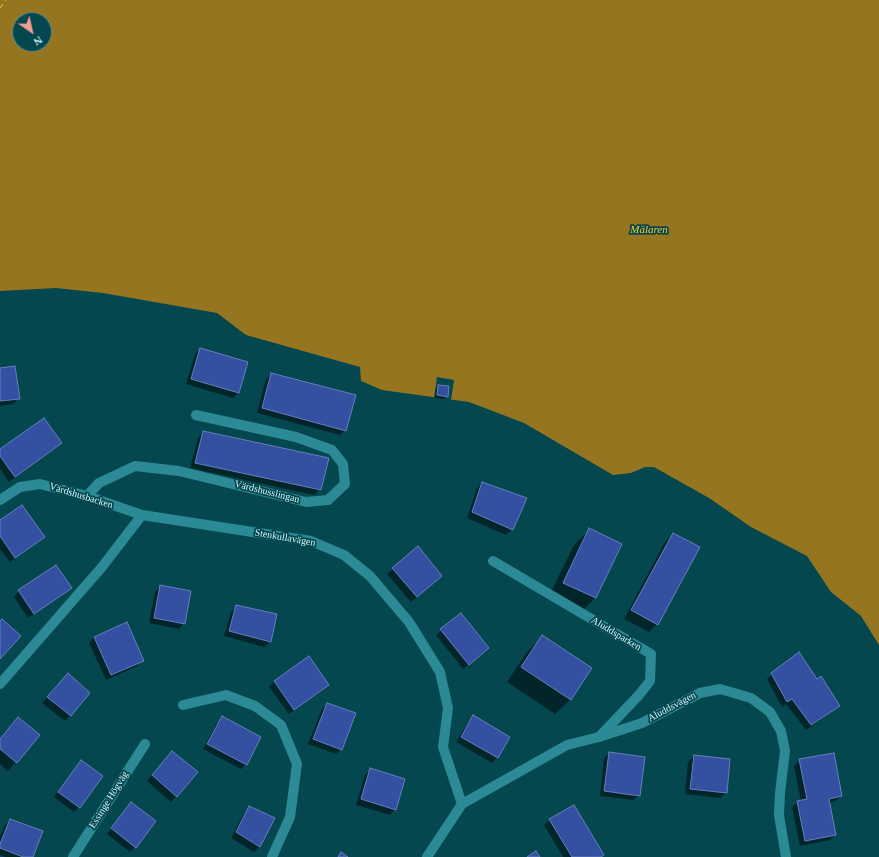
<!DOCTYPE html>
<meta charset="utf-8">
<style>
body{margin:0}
#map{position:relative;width:879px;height:857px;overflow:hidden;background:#05474e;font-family:Georgia,serif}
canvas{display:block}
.north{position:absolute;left:12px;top:12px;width:40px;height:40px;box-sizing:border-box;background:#05474e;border:1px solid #578d94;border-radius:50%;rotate:146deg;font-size:11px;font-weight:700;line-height:16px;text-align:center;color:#d1f7fd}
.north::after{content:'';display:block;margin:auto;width:14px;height:18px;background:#f59c92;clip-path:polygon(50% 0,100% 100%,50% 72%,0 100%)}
</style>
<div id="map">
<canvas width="879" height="857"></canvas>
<div class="north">N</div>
</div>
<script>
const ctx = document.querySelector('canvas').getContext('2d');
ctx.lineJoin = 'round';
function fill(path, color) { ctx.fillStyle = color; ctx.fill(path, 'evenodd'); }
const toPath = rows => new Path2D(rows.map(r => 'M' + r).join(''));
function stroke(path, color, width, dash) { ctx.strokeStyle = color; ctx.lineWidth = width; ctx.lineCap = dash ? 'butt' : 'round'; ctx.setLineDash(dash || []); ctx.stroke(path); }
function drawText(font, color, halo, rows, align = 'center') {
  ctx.font = font + ' Georgia,serif'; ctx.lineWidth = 3.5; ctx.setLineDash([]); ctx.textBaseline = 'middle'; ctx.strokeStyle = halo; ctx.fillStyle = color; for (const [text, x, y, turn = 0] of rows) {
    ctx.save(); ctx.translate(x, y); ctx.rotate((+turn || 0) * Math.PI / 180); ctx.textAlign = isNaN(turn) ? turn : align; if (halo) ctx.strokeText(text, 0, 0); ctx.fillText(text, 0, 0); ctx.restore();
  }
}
fill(toPath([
 [0,0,879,0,879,645,861,616,831,592,807,556,751,527,709,498,654,467,645,467,631,473,613,475,524,423,469,402,382,390,361,381,360,367,246,335,217,313,103,293,56,288,0,291],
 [20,20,44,20,44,44,20,44]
]), '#967520');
fill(toPath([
 [437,377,454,380,451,400,434,398]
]), '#05474e');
fill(toPath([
 [201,349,247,363,238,393,233,398,186,384,195,354],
 [0,369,19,398,13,404,0,406],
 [272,374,345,430,340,435,257,413,266,379],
 [439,386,447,396,444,399,435,398,436,388],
 [203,432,320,489,314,495,190,468,198,438],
 [61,443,55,448,9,482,0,469,0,451],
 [482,483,512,529,506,535,467,518,477,488],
 [0,522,44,537,38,542,10,562,0,549],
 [589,530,620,544,595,598,580,613,548,598,574,545],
 [673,534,657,624,649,632,624,619,665,542],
 [418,548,436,581,411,602,387,574],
 [160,586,184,623,179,629,149,623,155,592],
 [70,588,65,593,28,618,14,597,19,591],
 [237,606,276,615,270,642,264,647,224,636,231,612],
 [461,614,483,653,463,669,436,635],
 [94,637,143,660,137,666,106,680,89,643],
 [542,637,571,699,555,714,507,682,527,652],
 [772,674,817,680,838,706,833,711,806,730,786,704,782,707,767,679],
 [63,679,89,693,65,721,42,703],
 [274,681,328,685,323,690,289,714,269,687],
 [327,704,341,749,336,754,308,744,322,709],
 [222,717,246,764,241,769,203,749,217,723],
 [474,717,509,737,497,758,492,763,456,742,468,722],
 [18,719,38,735,8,771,0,764,0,739],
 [610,753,639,795,633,800,600,796,604,758],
 [694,756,726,793,720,798,685,794,688,762],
 [167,758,197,773,171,802,147,781],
 [800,760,841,796,835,801,829,803,835,835,830,840,800,846,792,807,798,802,801,801,794,766],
 [81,761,79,807,74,812,54,797],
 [370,770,395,809,390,815,356,805,365,775],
 [573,806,601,857,563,857,544,825,550,820],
 [249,807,274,819,259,847,254,852,231,838,244,813],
 [126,809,135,847,130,852,107,834],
 [10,820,31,857,5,857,0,855,0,837,5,825]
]), '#0007');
stroke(toPath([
 [0,8,6,0]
]), '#fec730', 1, [5, 4]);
const building = toPath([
 [200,348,248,362,239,393,191,379,200,348],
 [15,366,20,399,0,401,0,368,15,366],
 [271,373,356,395,346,431,262,408,271,373],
 [438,385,449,386,448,397,437,395,438,385],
 [44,418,62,443,15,477,0,456,0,449,44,418],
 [203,431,329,458,321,490,195,463,203,431],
 [482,482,527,498,513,530,472,512,482,482],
 [22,505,45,537,15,558,0,536,0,520,22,505],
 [589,528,622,544,596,598,563,583,589,528],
 [673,533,700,547,658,625,631,610,673,533],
 [418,546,442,576,417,597,392,568,418,546],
 [56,565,72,588,34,614,18,590,56,565],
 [160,585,191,591,185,624,154,618,160,585],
 [236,605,277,614,271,642,229,631,236,605],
 [461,613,489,648,469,665,440,629,461,613],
 [2,619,21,636,0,659,0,621,2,619],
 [127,622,144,661,111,675,94,637,127,622],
 [542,635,592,668,571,700,521,667,542,635],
 [799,652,817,679,821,676,840,706,811,725,792,699,787,702,771,673,799,652],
 [309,656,329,685,294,710,274,681,309,656],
 [68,673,90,693,71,716,47,697,68,673],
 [327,703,356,713,342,750,313,739,327,703],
 [473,715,510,737,498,758,461,737,473,715],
 [222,716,261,737,247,765,207,744,222,716],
 [18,717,40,735,17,763,0,749,0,739,18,717],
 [172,751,198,772,177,797,152,775,172,751],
 [609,752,645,757,640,796,604,791,609,752],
 [834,753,842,796,829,799,836,835,805,841,797,801,807,799,799,759,834,753],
 [694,755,730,759,727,793,690,789,694,755],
 [81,760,103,776,80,808,58,792,81,760],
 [370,768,405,779,396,810,361,799,370,768],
 [131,802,156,821,136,848,111,828,131,802],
 [574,805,604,855,601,857,572,857,549,819,574,805],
 [249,806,275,818,260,847,236,832,249,806],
 [10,819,43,831,33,857,23,857,0,848,0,844,10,819],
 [536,851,540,857,527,857,536,851],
 [341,852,348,857,338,857,341,852]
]);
fill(building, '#3450a0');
stroke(building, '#667fbe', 1);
stroke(toPath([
 [87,496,99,483,135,466,179,471,306,502,328,500,345,484,343,464,332,450,296,437,196,415],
 [0,500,20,487,40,484,87,496,142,515],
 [493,561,651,654,650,681,639,695,601,735],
 [0,684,102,567,142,515,311,541,344,555,370,576,409,622,440,672,448,708,443,747,462,804,427,857],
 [183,705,226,695,255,706,281,725,297,764,290,817,272,857],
 [462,804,567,745,599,737,642,723,700,693,720,689,751,698,770,712,781,731,785,751,780,793,779,815,786,857],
 [73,857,145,744]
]), '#2b8a95', 10);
drawText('10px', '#d1f7fd', '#05474e', [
 ["Värdshusslingan",267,492,14],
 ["Värdshusbacken",81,496,17],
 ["Stenkullavägen",285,538,10],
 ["Aluddsparken",616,634,31],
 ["Aluddsvägen",672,707,-28],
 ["Essinge Högväg",109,800,-58]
]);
drawText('italic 11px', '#fec730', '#05474e', [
 ["Mälaren",649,230]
]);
</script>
